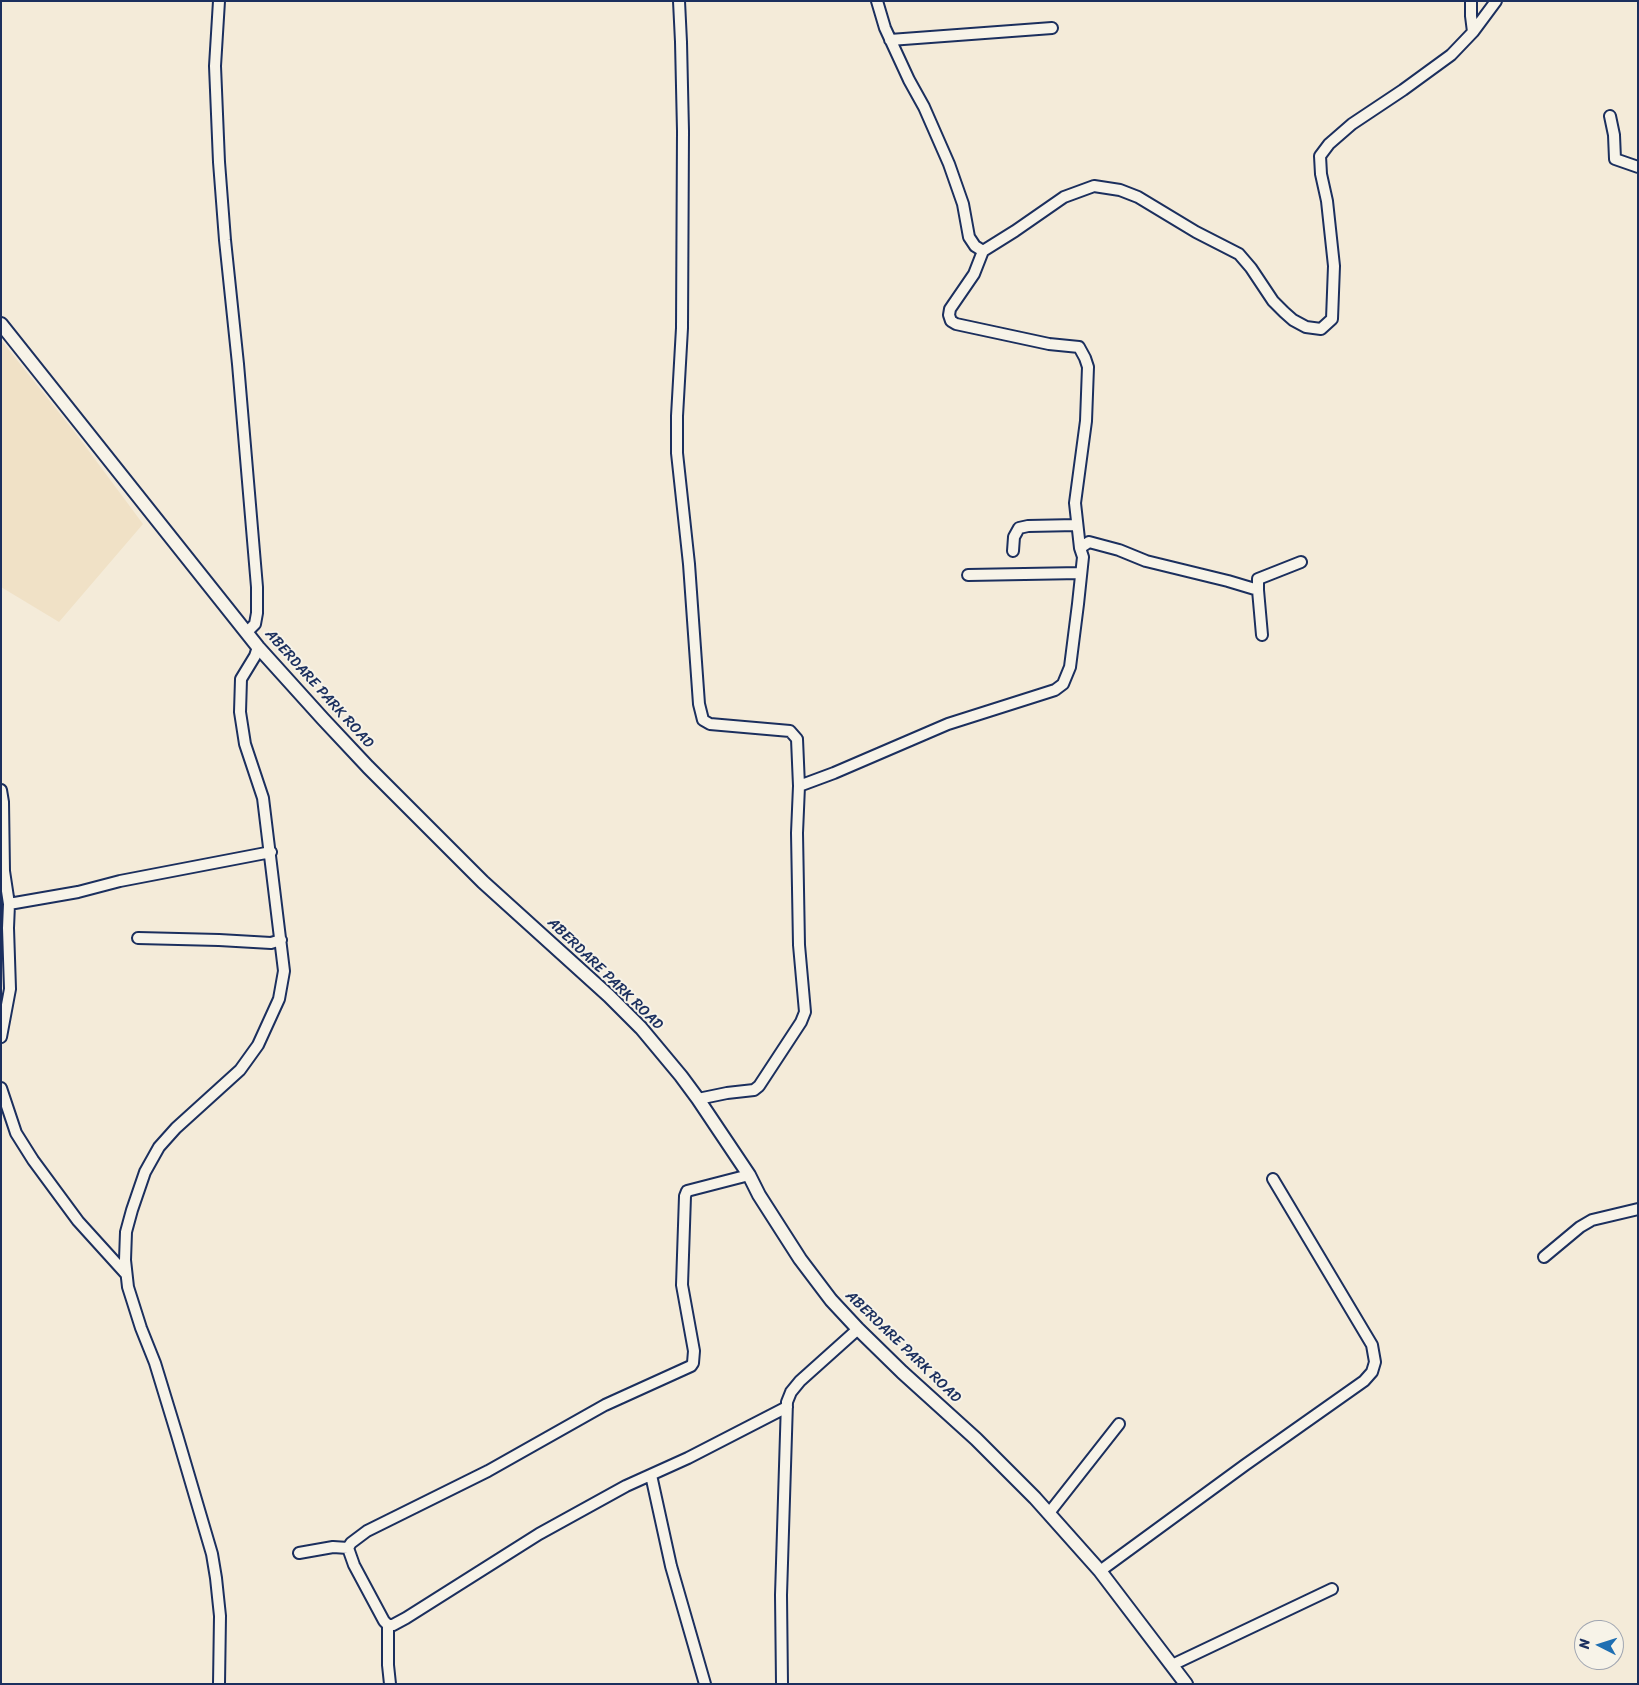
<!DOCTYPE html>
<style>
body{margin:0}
#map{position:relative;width:1639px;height:1685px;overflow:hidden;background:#f4ebd9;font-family:Sriracha,sans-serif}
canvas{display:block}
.frame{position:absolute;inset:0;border:2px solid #1b2f5e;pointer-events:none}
.north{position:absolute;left:1574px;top:1620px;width:50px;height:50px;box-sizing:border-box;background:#f7f3e8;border:1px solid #9fa5b1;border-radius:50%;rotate:275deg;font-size:14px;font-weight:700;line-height:20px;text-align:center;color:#1b2f5e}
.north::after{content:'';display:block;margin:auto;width:18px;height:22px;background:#1f6fb2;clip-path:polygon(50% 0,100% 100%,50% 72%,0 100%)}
</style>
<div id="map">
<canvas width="1639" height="1685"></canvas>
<div class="frame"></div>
<div class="north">N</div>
</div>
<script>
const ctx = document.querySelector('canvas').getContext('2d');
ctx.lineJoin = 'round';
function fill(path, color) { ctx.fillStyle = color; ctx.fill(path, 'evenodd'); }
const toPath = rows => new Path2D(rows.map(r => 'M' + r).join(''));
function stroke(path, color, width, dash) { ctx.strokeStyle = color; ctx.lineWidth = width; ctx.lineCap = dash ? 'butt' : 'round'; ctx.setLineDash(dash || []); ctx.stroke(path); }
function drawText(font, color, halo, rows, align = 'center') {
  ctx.font = font + ' Sriracha,sans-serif'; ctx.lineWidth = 4; ctx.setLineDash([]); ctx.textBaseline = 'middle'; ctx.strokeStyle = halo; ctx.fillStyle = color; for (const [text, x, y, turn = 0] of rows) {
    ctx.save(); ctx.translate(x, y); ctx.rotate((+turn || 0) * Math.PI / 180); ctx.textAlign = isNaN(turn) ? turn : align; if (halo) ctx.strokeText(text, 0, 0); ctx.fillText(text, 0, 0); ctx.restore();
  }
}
fill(toPath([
 [1,340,77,435,143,524,59,622,1,587]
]), '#f0e1c6');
const minor = toPath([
 [219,1,215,66,219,162,225,240,238,364,257,587,257,613,255,624,247,632],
 [679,1,681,42,683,131,682,328,677,416,677,453,689,564,699,704,703,720,710,724,790,731,797,739,799,786],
 [877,1,885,28,909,80,924,107,949,164,963,204,969,237,975,246,983,251,1015,231,1064,197,1094,186,1120,190,1138,197,1196,232,1239,254,1251,268,1273,301,1284,312,1293,320,1306,327,1321,329,1332,319,1334,266,1327,201,1321,174,1320,156,1329,144,1352,124,1403,90,1451,55,1473,32,1496,1],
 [1471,1,1471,16,1473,32],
 [890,40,1052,28],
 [1610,116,1614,135,1615,159,1638,167],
 [1080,548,1089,542,1119,550,1146,561,1228,581,1258,590],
 [1013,551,1014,537,1019,528,1028,526,1077,525],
 [968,575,1081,573],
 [1262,635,1258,590,1258,579,1301,562],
 [1,790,3,802,4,871,9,904,8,928,10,989,1,1037],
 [9,904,78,892,120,881,271,852],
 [138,938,219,940,271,943,281,940],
 [1,1088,16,1133,33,1160,78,1221,126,1274],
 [698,1099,727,1093,754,1090,759,1086,801,1022,805,1012,799,945,797,833,799,786,834,773,948,724,1055,690,1063,684,1070,667,1078,604,1083,557,1080,548,1075,503,1086,421,1088,367,1085,358,1079,347,1049,344,956,324,951,321,949,315,950,309,974,274,983,251],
 [1544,1257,1580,1227,1592,1220,1638,1209],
 [651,1475,671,1566,705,1684],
 [1049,1513,1119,1424],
 [299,1553,333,1547,348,1548],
 [1100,1571,1245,1465,1364,1381,1372,1372,1375,1362,1372,1345,1273,1179],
 [388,1625,393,1625,406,1618,539,1534,626,1486,688,1458,787,1407],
 [1172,1665,1332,1589],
 [219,1684,220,1616,216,1578,212,1554,177,1435,155,1363,141,1328,128,1287,125,1260,126,1232,132,1210,145,1172,159,1147,176,1128,240,1070,258,1045,279,999,284,971,263,798,245,744,240,712,241,679,255,656,258,647],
 [390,1684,388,1665,388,1625,384,1621,354,1565,348,1548,351,1543,367,1531,488,1471,605,1405,691,1366,693,1363,694,1351,682,1285,685,1196,687,1191,749,1175],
 [782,1684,781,1595,787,1402,791,1392,800,1381,858,1329]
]);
const tertiary = toPath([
 [1,324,258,647,323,719,368,767,483,882,609,996,641,1028,681,1076,698,1099,749,1175,759,1195,800,1259,831,1300,858,1329,902,1372,976,1439,1035,1498,1100,1571,1186,1684]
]);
stroke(minor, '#1b2f5e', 14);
stroke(tertiary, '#1b2f5e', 16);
stroke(minor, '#f7f3e8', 10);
stroke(tertiary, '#f7f3e8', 12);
drawText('15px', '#1b2f5e', '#f7f3e8', [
 ["ABERDARE PARK ROAD",319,689,48],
 ["ABERDARE PARK ROAD",605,974,44],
 ["ABERDARE PARK ROAD",903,1347,44]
]);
</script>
